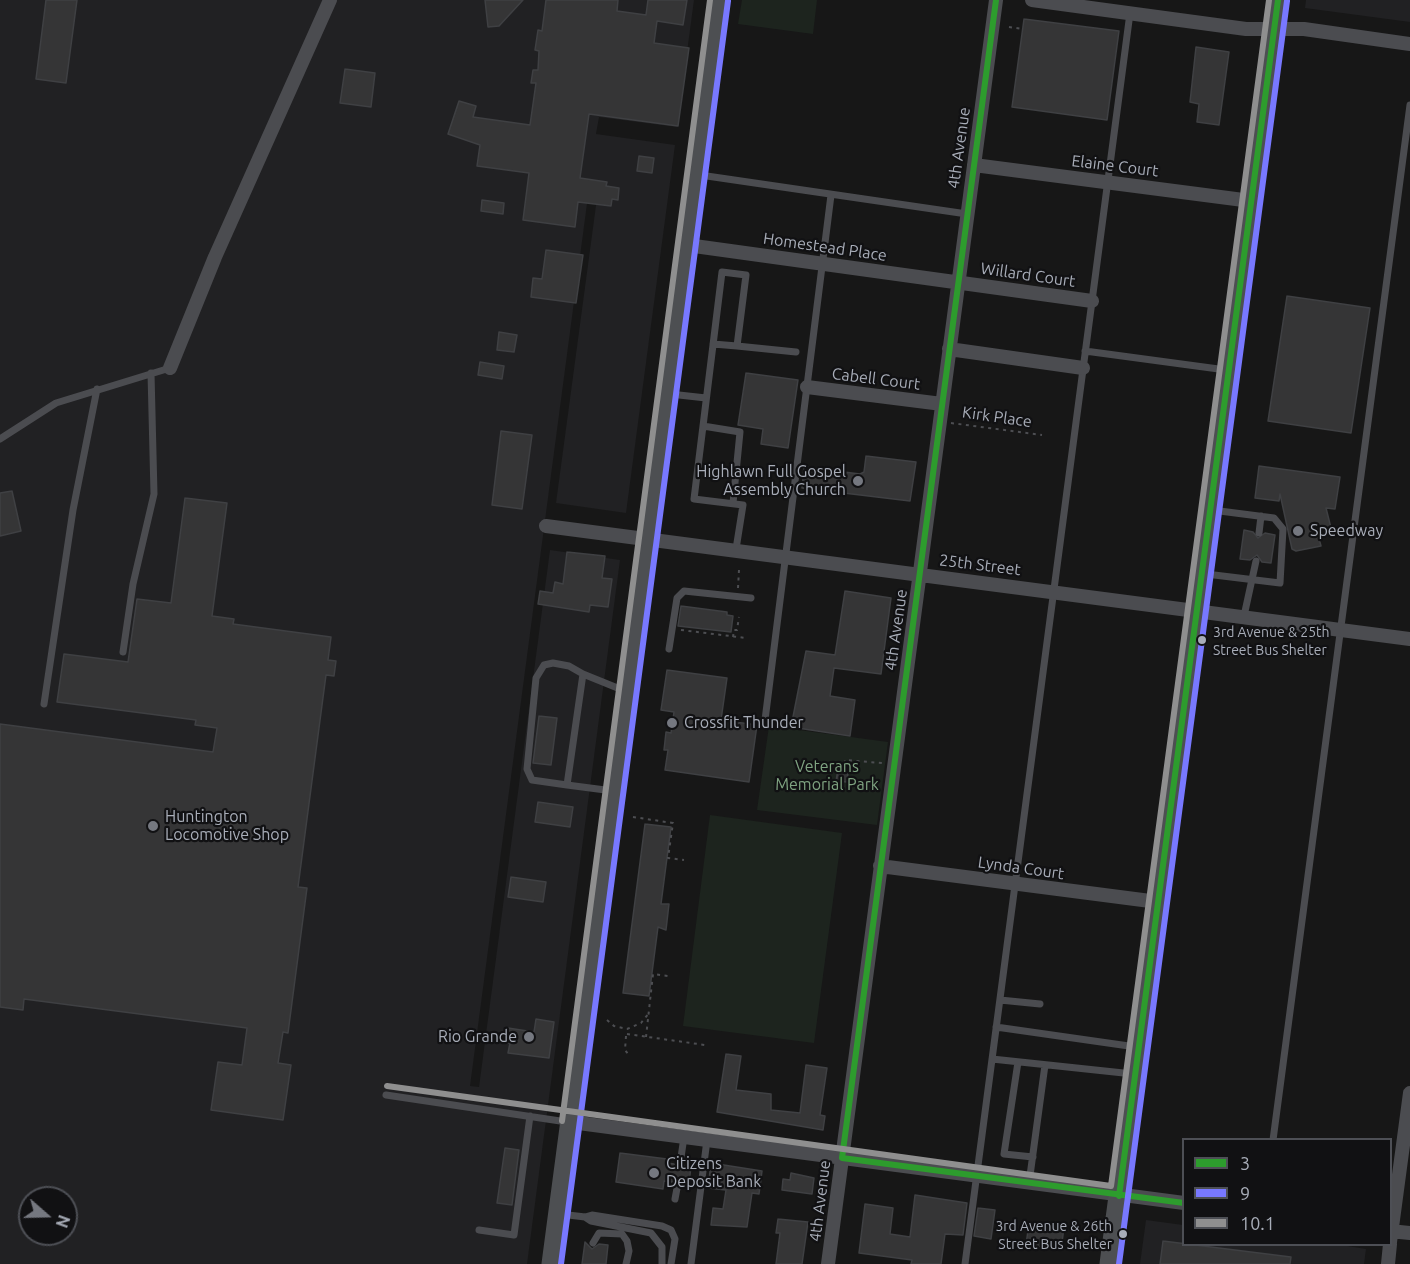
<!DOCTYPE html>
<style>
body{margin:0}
#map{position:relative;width:1410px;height:1264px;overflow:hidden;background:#171717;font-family:Ubuntu,sans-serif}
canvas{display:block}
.legend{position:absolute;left:1182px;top:1138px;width:210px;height:108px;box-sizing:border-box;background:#111113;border:2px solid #4d4f55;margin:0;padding:8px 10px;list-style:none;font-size:18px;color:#a8adb8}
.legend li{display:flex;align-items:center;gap:12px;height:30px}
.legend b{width:30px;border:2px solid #4d4f55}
.north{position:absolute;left:18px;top:1186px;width:60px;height:60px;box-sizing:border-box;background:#111113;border:2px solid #4d4f55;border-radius:50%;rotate:110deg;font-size:16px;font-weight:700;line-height:24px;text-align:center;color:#a8adb8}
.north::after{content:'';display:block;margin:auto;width:21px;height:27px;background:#757880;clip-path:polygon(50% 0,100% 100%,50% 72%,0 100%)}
</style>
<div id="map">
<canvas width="1410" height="1264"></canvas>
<ul class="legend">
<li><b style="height:8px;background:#2d9c2d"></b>3</li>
<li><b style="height:8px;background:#7878ff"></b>9</li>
<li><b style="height:8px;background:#8f8f8f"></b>10.1</li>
</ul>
<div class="north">N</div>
</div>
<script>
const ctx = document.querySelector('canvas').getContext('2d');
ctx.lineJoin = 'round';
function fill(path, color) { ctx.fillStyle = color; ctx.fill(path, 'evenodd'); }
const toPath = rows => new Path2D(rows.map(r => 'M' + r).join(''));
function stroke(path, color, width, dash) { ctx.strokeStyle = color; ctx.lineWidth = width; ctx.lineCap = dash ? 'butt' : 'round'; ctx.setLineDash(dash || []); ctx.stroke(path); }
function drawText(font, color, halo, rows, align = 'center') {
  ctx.font = font + ' Ubuntu,sans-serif'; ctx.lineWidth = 4.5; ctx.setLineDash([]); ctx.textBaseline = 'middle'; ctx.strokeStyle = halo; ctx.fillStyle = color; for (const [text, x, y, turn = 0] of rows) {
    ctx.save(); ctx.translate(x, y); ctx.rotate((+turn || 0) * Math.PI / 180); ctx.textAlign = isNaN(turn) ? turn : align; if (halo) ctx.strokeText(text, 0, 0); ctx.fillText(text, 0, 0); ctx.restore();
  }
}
fill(toPath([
 [0,0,694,0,677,127,599,117,596,134,675,145,626,513,556,503,599,183,590,181,470,1086,479,1087,550,550,620,560,527,1264,0,1264],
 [30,1198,66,1198,66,1234,30,1234],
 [1306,0,1410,0,1410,22,1305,8],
 [1146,1220,1183,1225,1184,1244,1335,1244,1366,1249,1364,1264,1140,1264]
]), '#212123');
fill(toPath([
 [742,0,817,0,813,34,738,24],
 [769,726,888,742,877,825,757,810],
 [710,815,842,833,814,1043,683,1026]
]), '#1d241e');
const building = toPath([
 [46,0,77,0,66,83,36,79,46,0],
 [485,0,523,0,499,26,488,27,485,0],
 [546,0,618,0,617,11,646,15,648,0,687,0,683,25,657,21,654,43,689,48,678,126,589,114,580,178,607,182,606,186,619,188,618,200,612,199,611,206,578,202,575,227,523,220,529,173,477,166,480,145,448,134,459,101,476,106,473,117,530,125,536,83,531,83,533,70,538,70,539,51,535,50,538,30,542,31,546,0],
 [1024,19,1119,31,1107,120,1012,107,1024,19],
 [1196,47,1229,52,1219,125,1197,122,1199,104,1190,102,1196,47],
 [345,69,375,73,371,107,340,103,345,69],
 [639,156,654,158,652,173,637,171,639,156],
 [482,200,504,203,503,214,481,211,482,200],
 [546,250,583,255,576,303,531,297,533,278,542,279,546,250],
 [1287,296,1370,308,1351,433,1268,421,1287,296],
 [499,332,517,335,514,352,497,350,499,332],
 [480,362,504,366,502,379,478,375,480,362],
 [746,373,798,380,788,448,761,444,763,429,738,425,746,373],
 [501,431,532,435,522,509,492,505,501,431],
 [866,456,916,462,910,501,802,488,804,467,860,474,864,472,866,456],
 [1259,466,1340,477,1335,509,1326,508,1331,528,1317,531,1321,546,1296,551,1292,549,1280,494,1279,501,1255,498,1259,466],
 [12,491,21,531,0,536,0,493,12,491],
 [185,498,227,503,212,616,234,619,233,624,331,637,328,660,336,661,334,676,326,675,298,887,307,888,288,1033,283,1032,278,1063,291,1065,283,1120,211,1110,218,1062,242,1065,247,1028,24,999,23,1010,0,1007,0,724,213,752,217,728,195,725,196,720,57,702,64,654,128,662,137,599,171,603,185,498],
 [1244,530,1253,532,1258,538,1265,533,1275,535,1271,563,1262,562,1257,555,1250,560,1240,559,1244,530],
 [567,552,605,556,602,578,612,579,608,607,590,605,589,612,538,604,540,591,553,593,555,582,563,584,567,552],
 [845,591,891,598,881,674,834,668,830,696,855,700,850,736,791,727,806,651,835,655,845,591],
 [681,606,727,612,727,615,733,616,731,632,678,626,681,606],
 [667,670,727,678,721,720,757,725,749,782,665,770,668,750,664,750,666,732,671,733,674,712,661,710,667,670],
 [539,716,557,718,551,765,533,763,539,716],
 [838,770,848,772,847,782,836,781,838,770],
 [538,802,573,807,570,827,535,822,538,802],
 [645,824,671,827,661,904,669,904,666,930,658,927,649,996,623,993,645,824],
 [511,877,546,882,543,902,508,897,511,877],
 [536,1019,554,1022,549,1058,508,1053,510,1043,506,1043,508,1028,534,1032,536,1019],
 [726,1054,741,1056,736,1090,771,1094,771,1110,800,1113,806,1065,827,1068,820,1115,825,1116,823,1130,717,1112,726,1054],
 [505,1148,519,1150,512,1205,497,1203,505,1148],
 [620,1153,667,1159,667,1163,674,1164,679,1169,686,1165,691,1166,689,1184,684,1183,678,1177,672,1182,664,1181,663,1189,616,1182,620,1153],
 [711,1163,762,1171,759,1194,752,1193,747,1227,711,1225,713,1208,723,1209,726,1190,708,1188,711,1163],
 [791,1173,814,1178,812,1194,782,1190,783,1179,790,1180,791,1173],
 [915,1195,967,1203,963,1235,945,1234,941,1264,911,1264,912,1260,859,1253,865,1204,893,1208,890,1234,910,1237,915,1195],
 [978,1208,995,1210,991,1239,974,1236,978,1208],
 [778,1219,808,1222,802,1264,776,1264,780,1233,776,1233,778,1219],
 [1029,1223,1064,1228,1061,1249,1026,1245,1029,1223],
 [1163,1241,1291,1257,1290,1264,1160,1264,1163,1241],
 [585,1242,592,1249,599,1244,608,1245,606,1264,582,1264,585,1242]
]);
fill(building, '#353536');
stroke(building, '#3f4043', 1.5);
stroke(toPath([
 [1009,27,1023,29],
 [951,423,1042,435],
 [738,588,739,570],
 [681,630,746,638],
 [733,637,734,630,737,630,739,617],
 [844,771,845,760,882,763],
 [633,817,673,823,668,858,684,860],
 [607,1020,614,1026,627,1029,641,1023,649,1013],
 [627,1034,705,1045],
 [626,1036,625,1050,629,1055],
 [646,1037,653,974,668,976]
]), '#4d4e52', 2, [3, 4.5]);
stroke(toPath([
 [700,175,967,214],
 [713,344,737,346],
 [1085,351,1226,370],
 [670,394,706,398],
 [703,426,722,272,746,275,737,346,796,352],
 [0,439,56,403,170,368],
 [733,503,740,432,703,426,694,499,743,505,736,549],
 [1259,533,1261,516],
 [1206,574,1280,583,1283,529,1274,518,1212,510],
 [1244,616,1256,561],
 [669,649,677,598,684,591,751,598],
 [123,652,133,584,154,494,151,373],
 [44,704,73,510,97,389],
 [765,720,831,195],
 [567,785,532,780,527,769,536,678,544,665,553,663,569,666,583,674],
 [613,791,567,785,583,674,625,691],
 [1000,1000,1040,1004],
 [996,1027,1136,1047],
 [992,1059,1133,1074],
 [1018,1062,1004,1154,1033,1157],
 [386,1095,567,1122],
 [1273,1140,1410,105],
 [680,1164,684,1137],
 [1029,1183,1045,1065],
 [675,1199,678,1183],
 [560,1214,585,1217,592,1215,662,1226,671,1230,675,1239,671,1264],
 [585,1217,591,1221,651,1233,662,1247,662,1264],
 [479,1230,514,1235,530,1116],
 [593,1243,599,1233,622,1234,627,1241,629,1251,626,1264],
 [691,1264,707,1140],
 [965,1264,1130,13]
]), '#4b4c50', 7);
stroke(toPath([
 [1032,0,1246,29,1304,29,1410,44],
 [974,165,1251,201],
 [687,245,1092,301],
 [949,349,1083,368],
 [170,368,215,257,330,0],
 [807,387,942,404],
 [546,526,1410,639],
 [880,866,1158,902],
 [571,1122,1184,1203],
 [1390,1231,1410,1233],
 [1390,1242,1410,1093],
 [828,1264,996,0],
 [1388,1264,1390,1244]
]), '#4b4c50', 14);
stroke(toPath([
 [552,1264,719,0],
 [1110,1264,1278,0]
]), '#4d4f52', 21);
stroke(toPath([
 [842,1158,996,0],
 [842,1158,1184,1203],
 [1119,1196,1278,0]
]), '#2d9c2d', 6);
stroke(toPath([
 [561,1264,728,1],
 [1119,1264,1287,1]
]), '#7878ff', 6);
stroke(toPath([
 [387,1086,1111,1186,1269,0],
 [562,1121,710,0]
]), '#8f8f8f', 6);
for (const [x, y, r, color] of [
 [858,481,6,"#757880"],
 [1298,531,6,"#757880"],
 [1202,640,5,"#a8adb8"],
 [672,723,6,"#757880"],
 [153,826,6,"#757880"],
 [529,1037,6,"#757880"],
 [654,1173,6,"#757880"],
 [1123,1234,5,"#a8adb8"]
]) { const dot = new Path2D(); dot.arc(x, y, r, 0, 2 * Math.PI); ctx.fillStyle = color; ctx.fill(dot); stroke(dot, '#111113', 2); }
drawText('14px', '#a8adb8', '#111113', [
 ["3rd Avenue & 25th",1213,632],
 ["Street Bus Shelter",1213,650],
 ["3rd Avenue & 26th",1112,1226,"right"],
 ["Street Bus Shelter",1112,1244,"right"]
], 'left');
drawText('16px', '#a8adb8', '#111113', [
 ["4th Avenue",959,148,-82],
 ["Elaine Court",1115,166,7],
 ["Homestead Place",825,247,8],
 ["Willard Court",1028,275,8],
 ["Cabell Court",876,379,7],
 ["Kirk Place",997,417,8],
 ["25th Street",980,565,7],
 ["4th Avenue",896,630,-82],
 ["Lynda Court",1021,868,8],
 ["4th Avenue",820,1201,-83]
]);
drawText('16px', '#a8adb8', '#111113', [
 ["Highlawn Full Gospel",846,472,"right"],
 ["Assembly Church",846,490,"right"],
 ["Speedway",1310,531],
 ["Crossfit Thunder",684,723],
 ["Huntington",165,817],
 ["Locomotive Shop",165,835],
 ["Rio Grande",517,1037,"right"],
 ["Citizens",666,1164],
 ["Deposit Bank",666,1182]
], 'left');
drawText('16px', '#7fa381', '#111113', [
 ["Veterans",827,767],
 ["Memorial Park",827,785]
]);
</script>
